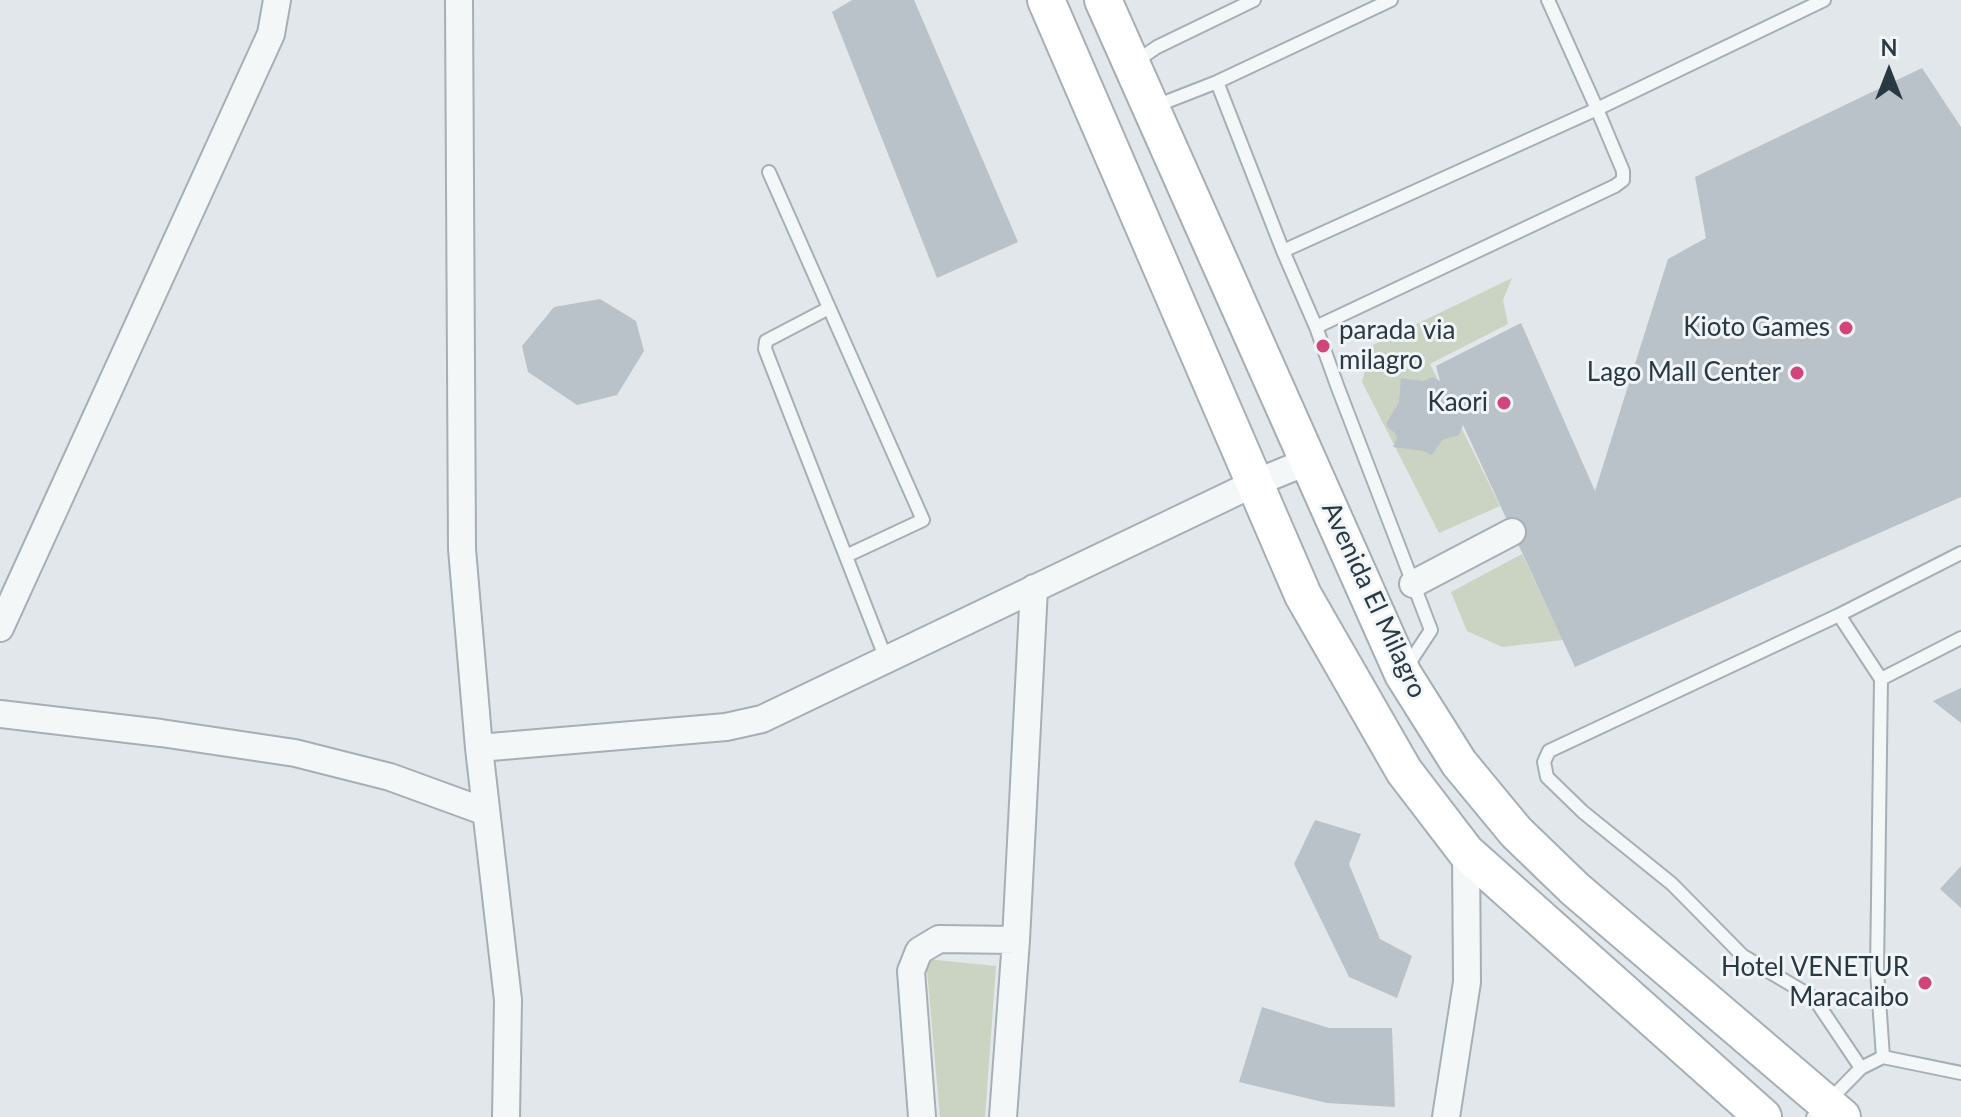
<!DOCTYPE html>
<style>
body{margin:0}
#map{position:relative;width:1961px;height:1117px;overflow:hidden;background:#e1e7ea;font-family:Lato,sans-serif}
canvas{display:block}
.north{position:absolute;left:1849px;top:32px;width:80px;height:80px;-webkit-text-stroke:6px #f1f5f8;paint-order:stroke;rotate:0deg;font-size:22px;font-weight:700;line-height:32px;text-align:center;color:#293943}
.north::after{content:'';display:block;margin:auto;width:28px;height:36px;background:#293943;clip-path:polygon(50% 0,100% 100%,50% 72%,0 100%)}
</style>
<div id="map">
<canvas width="1961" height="1117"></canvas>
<div class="north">N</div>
</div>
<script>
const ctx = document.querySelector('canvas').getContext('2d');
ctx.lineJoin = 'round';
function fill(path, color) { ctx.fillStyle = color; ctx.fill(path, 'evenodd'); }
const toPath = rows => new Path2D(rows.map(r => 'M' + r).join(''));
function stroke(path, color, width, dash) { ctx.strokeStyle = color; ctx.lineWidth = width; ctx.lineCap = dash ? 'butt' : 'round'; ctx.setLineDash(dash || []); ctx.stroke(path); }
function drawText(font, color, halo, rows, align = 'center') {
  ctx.font = font + ' Lato,sans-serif'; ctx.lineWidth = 6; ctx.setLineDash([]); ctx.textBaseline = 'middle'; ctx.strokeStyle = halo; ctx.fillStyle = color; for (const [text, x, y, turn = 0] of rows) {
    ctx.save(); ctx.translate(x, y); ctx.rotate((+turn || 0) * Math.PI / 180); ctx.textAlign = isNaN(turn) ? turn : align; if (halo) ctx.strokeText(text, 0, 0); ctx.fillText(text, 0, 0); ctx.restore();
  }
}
fill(toPath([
 [1512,278,1503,300,1508,324,1430,364,1500,506,1439,533,1362,382,1371,346],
 [1522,554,1563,640,1502,647,1467,631,1451,592],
 [926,959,996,966,985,1117,940,1117]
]), '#cbd4c2');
fill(toPath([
 [852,0,914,0,1018,242,937,278,832,12],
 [1922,68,1961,127,1961,497,1575,667,1463,425,1459,435,1442,440,1432,455,1423,451,1393,447,1397,438,1395,433,1387,427,1387,422,1399,402,1401,378,1423,381,1433,377,1440,381,1436,366,1521,323,1595,491,1668,259,1706,238,1695,177],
 [600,299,636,321,644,351,617,395,577,405,528,372,522,346,554,307],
 [1961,688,1961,723,1933,701],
 [1315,820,1361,834,1349,864,1380,939,1412,956,1397,998,1349,977,1294,864],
 [1961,866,1961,908,1940,889],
 [1262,1007,1329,1028,1392,1028,1395,1107,1327,1103,1239,1082]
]), '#b9c2c8');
const lane = toPath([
 [1135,62,1157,47,1254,0],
 [1217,82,1283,251],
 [1153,107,1217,82,1391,0],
 [769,172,923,520,846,556],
 [829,308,766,341,765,349,886,659],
 [1316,327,1283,251,1597,109,1548,0],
 [1839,615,1881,679,1877,971,1883,1057],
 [1406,668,1431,630,1338,388,1316,327,1615,186,1623,180,1623,171,1597,109,1824,0],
 [1881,679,1961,638],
 [1861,1068,1814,998,1743,956,1672,884,1583,812,1547,777,1544,762,1549,751,1839,615,1961,553],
 [1813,1117,1861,1068,1883,1057,1961,1073]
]);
const street = toPath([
 [459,0,462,549,479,748,508,1000,506,1117],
 [1413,584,1512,532],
 [0,628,271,34,277,0],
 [0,714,161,733,295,753,390,777,486,812],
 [479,748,726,727,762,719,1255,483,1309,461],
 [922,1117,911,971,919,951,939,939,1016,940],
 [1003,1117,1016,940,1034,588],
 [1446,1117,1467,982,1466,852]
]);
const secondary = toPath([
 [1046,0,1303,595,1404,771,1466,852,1763,1117],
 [1103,0,1403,674,1459,763,1516,832,1575,889,1842,1117]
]);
stroke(lane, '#a6afb5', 16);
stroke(street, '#a6afb5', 30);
stroke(secondary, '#a6afb5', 40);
stroke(lane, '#f4f7f8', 12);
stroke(street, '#f4f7f8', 26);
stroke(secondary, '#fff', 36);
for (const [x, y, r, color] of [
 [1846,328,8,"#d1447c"],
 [1323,346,8,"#d1447c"],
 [1797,373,8,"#d1447c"],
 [1504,403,8,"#d1447c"],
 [1925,983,8,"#d1447c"]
]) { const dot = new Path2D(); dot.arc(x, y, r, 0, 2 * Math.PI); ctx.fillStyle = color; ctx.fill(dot); stroke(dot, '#f1f5f8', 3); }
drawText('26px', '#293943', '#f1f5f8', [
 ["Kioto Games",1830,328],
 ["parada via",1339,331,"left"],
 ["milagro",1339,361,"left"],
 ["Lago Mall Center",1781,373],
 ["Kaori",1488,403],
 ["Hotel VENETUR",1909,968],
 ["Maracaibo",1909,998]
], 'right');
drawText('26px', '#293943', '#f1f5f8', [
 ["Avenida El Milagro",1374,600,65]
]);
</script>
